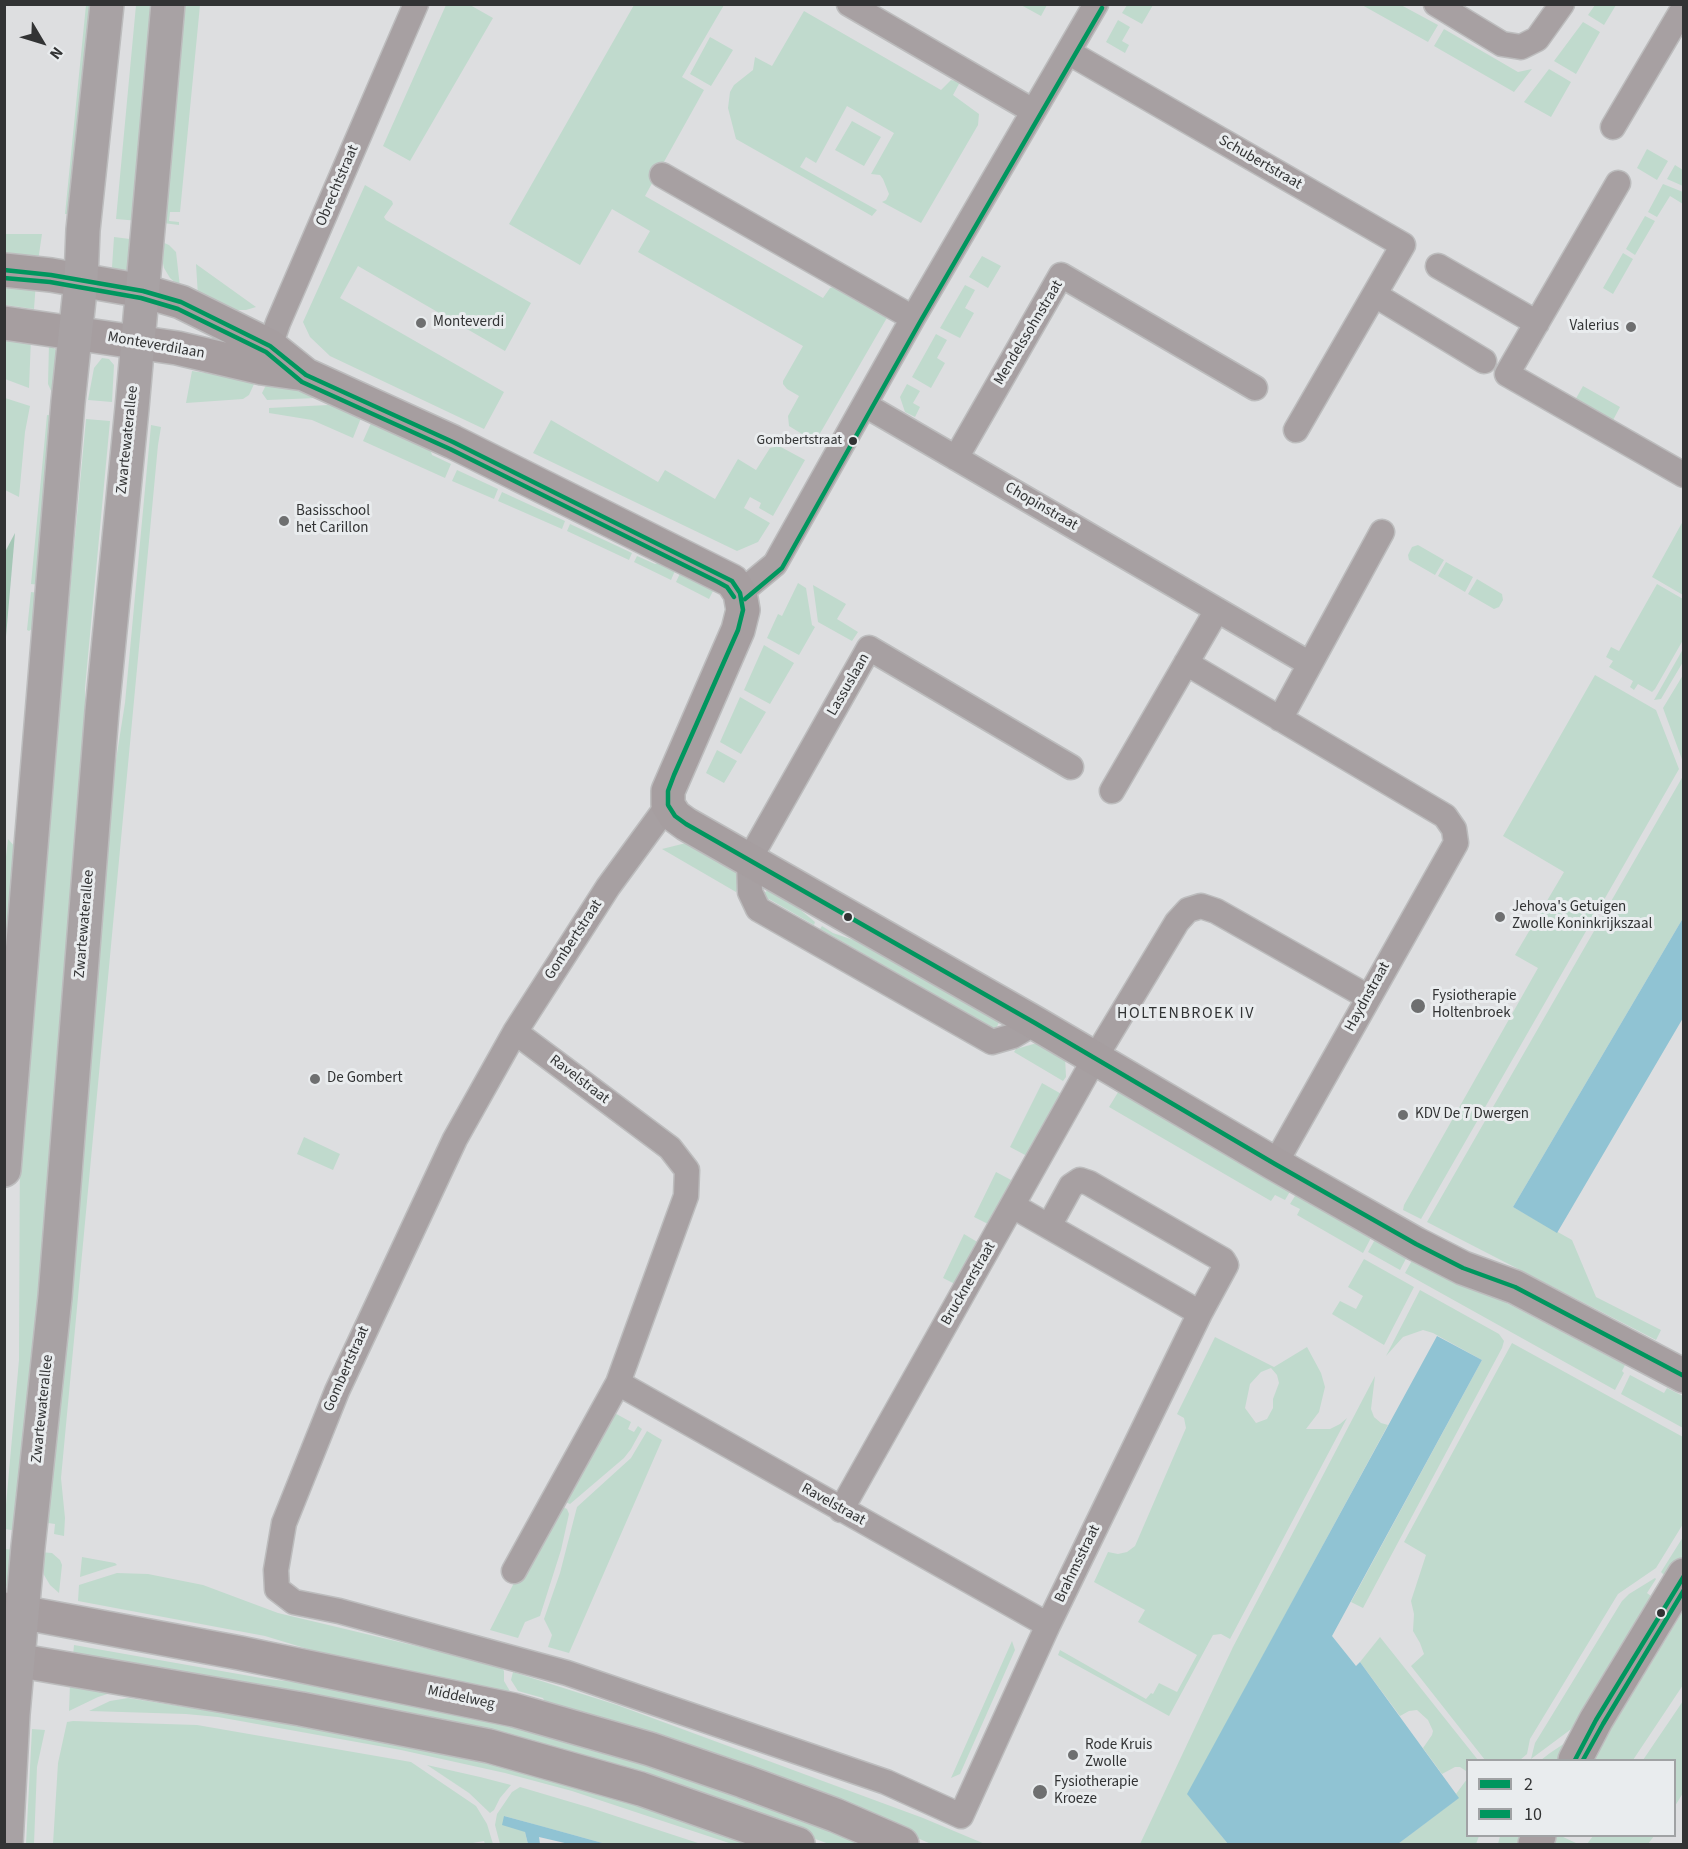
<!DOCTYPE html>
<style>
body{margin:0}
#map{position:relative;width:1688px;height:1849px;overflow:hidden;background:#dddee0;font-family:"Source Sans 3",sans-serif}
canvas{display:block}
.frame{position:absolute;inset:0;border:6px solid #323334;pointer-events:none}
.legend{position:absolute;left:1466px;top:1759px;width:210px;height:78px;box-sizing:border-box;background:#e9ecee;border:2px solid #a0a2a4;margin:0;padding:8px 10px;list-style:none;font-size:18px;color:#323334}
.legend li{display:flex;align-items:center;gap:12px;height:30px}
.legend b{width:30px;border:2px solid #a0a2a4}
.north{position:absolute;left:12px;top:12px;width:60px;height:60px;-webkit-text-stroke:4px #e9ecee;paint-order:stroke;rotate:128deg;font-size:16px;font-weight:700;line-height:24px;text-align:center;color:#323334}
.north::after{content:'';display:block;margin:auto;width:21px;height:27px;background:#323334;clip-path:polygon(50% 0,100% 100%,50% 72%,0 100%)}
</style>
<div id="map">
<canvas width="1688" height="1849"></canvas>
<div class="frame"></div>
<ul class="legend">
<li><b style="height:8px;background:#00965e"></b>2</li>
<li><b style="height:8px;background:#00965e"></b>10</li>
</ul>
<div class="north">N</div>
</div>
<script>
const ctx = document.querySelector('canvas').getContext('2d');
ctx.lineJoin = 'round';
function fill(path, color) { ctx.fillStyle = color; ctx.fill(path, 'evenodd'); }
const toPath = rows => new Path2D(rows.map(r => 'M' + r).join(''));
function stroke(path, color, width, dash) { ctx.strokeStyle = color; ctx.lineWidth = width; ctx.lineCap = dash ? 'butt' : 'round'; ctx.setLineDash(dash || []); ctx.stroke(path); }
function drawText(font, color, halo, rows, align = 'center') {
  ctx.font = font + ' "Source Sans 3",sans-serif'; ctx.lineWidth = 6; ctx.setLineDash([]); ctx.textBaseline = 'middle'; ctx.strokeStyle = halo; ctx.fillStyle = color; for (const [text, x, y, turn = 0] of rows) {
    ctx.save(); ctx.translate(x, y); ctx.rotate((+turn || 0) * Math.PI / 180); ctx.textAlign = isNaN(turn) ? turn : align; if (halo) ctx.strokeText(text, 0, 0); ctx.fillText(text, 0, 0); ctx.restore();
  }
}
fill(toPath([
 [86,5,95,5,74,214,65,214],
 [136,5,160,5,139,221,116,219],
 [184,5,200,5,180,212,170,212,169,221,179,222,179,225,163,223],
 [446,5,470,5,493,18,410,161,383,146],
 [634,5,724,5,682,77,704,90,645,196,823,298,830,288,838,286,888,316,815,442,789,426,788,416,799,396,787,389,783,384,783,381,803,346,638,252,650,231,612,209,580,265,509,224],
 [1021,5,1047,5,1041,16],
 [1127,5,1127,4,1153,5,1142,24,1122,13],
 [1362,5,1401,5,1438,25,1428,42],
 [1595,5,1616,5,1604,25,1588,15],
 [804,11,941,90,951,80,960,82,953,95,979,114,978,125,921,223,882,202,886,200,889,194,883,179,880,175,871,174,894,133,847,106,816,163,806,157,800,167,877,210,872,216,736,139,728,108,730,92,734,85,753,70,755,57,772,66],
 [1118,20,1130,27,1122,41,1129,45,1125,53,1106,42],
 [1583,22,1600,32,1576,74,1554,61],
 [1444,29,1518,72,1532,69,1514,92,1434,46],
 [710,37,733,50,711,86,690,74],
 [1549,69,1571,82,1551,117,1524,102],
 [852,121,881,137,864,166,835,150],
 [1647,149,1668,161,1657,180,1637,168],
 [1675,165,1683,170,1683,186,1667,179],
 [1663,184,1683,192,1683,204,1670,196,1657,217,1648,212],
 [365,185,392,201,393,204,384,217,386,220,531,303,505,351,358,266,340,298,504,392,484,429,330,356,310,337,303,322],
 [1645,216,1655,221,1635,255,1626,249],
 [4,234,42,234,38,261,5,258],
 [114,237,138,240,130,269,127,272,114,270,112,267],
 [162,242,169,245,176,252,180,287,170,278,164,268,162,259],
 [1623,253,1633,259,1613,294,1603,288],
 [982,256,1001,266,988,288,969,277],
 [196,264,256,307,246,310,235,310,198,296],
 [5,278,36,282,34,309,5,305],
 [965,285,975,290,965,308,974,313,960,338,940,328],
 [4,333,31,338,29,388,5,379],
 [936,334,947,340,937,358,945,363,931,388,912,377],
 [49,344,56,350,63,361,56,395,52,393,48,384],
 [102,358,109,359,114,365,112,402,88,400,94,368],
 [192,371,254,380,255,382,249,395,243,399,186,403],
 [268,381,281,382,317,398,267,400,262,393],
 [907,384,920,391,913,403,920,407,915,417,905,412,900,397],
 [1583,386,1620,407,1611,424,1574,402],
 [5,398,30,406,25,432,19,497,5,490],
 [328,405,339,407,361,418,353,438,312,420,269,413,269,408],
 [47,415,63,416,40,585,31,584],
 [86,419,110,421,85,688,85,799,17,1531,5,1529,5,1516,19,1360,20,1129],
 [551,420,658,482,665,470,715,499,738,459,756,470,770,448,779,446,805,460,773,516,759,508,761,503,750,497,744,508,770,523,758,542,737,551,533,453],
 [371,423,429,445,432,455,451,464,445,478,363,441],
 [151,425,161,427,158,445,61,1478,65,1518,64,1536,54,1534,55,1524,48,1523,46,1534,41,1533,109,804,125,703],
 [457,470,498,489,494,499,452,481],
 [502,492,565,521,562,529,498,501],
 [1683,521,1683,595,1652,577],
 [570,524,632,553,629,560,567,531],
 [1418,545,1444,560,1435,575,1409,560,1408,555,1412,547],
 [637,556,655,564,667,559,678,564,671,580,634,562],
 [1446,562,1473,577,1465,592,1438,576],
 [683,567,717,583,709,599,676,582],
 [1477,579,1502,594,1503,600,1499,607,1494,609,1468,594],
 [798,583,806,588,812,625,815,627,799,655,767,638,778,614,782,616],
 [1657,584,1683,599,1683,640,1655,689,1652,692,1638,684,1634,690,1630,687,1633,681,1609,667,1613,661,1606,657,1611,647,1619,651],
 [813,585,846,604,837,619,858,632,852,641,818,622],
 [31,592,39,593,32,629,29,631,27,630],
 [764,645,794,663,770,704,744,690],
 [1683,649,1683,662,1661,699,1654,700],
 [1595,675,1656,710,1679,769,1421,1219,1403,1210,1404,1205,1538,968,1515,955,1564,872,1503,836],
 [1683,675,1683,762,1663,708],
 [740,697,766,712,741,754,720,742],
 [717,750,737,761,724,783,706,773],
 [1683,776,1683,918,1513,1207,1572,1240,1596,1297,1661,1330,1656,1340,1427,1222],
 [8,839,16,848,5,1039,4,874],
 [688,839,738,868,741,884,736,892,662,849,686,843],
 [770,888,779,892,815,922,814,925,769,899,766,904,763,894],
 [822,926,833,933,874,947,1001,1019,995,1030,831,935,820,929],
 [1037,1043,1065,1056,1066,1077,1063,1081,1014,1052,1016,1049],
 [1042,1083,1065,1096,1027,1156,1010,1147],
 [1120,1089,1292,1188,1285,1200,1275,1195,1271,1201,1109,1107],
 [304,1137,340,1154,333,1170,297,1154],
 [996,1172,1013,1181,988,1224,974,1217],
 [1298,1191,1373,1234,1363,1253,1297,1215,1300,1209,1290,1204],
 [964,1234,979,1243,956,1283,953,1283,943,1278],
 [1377,1236,1409,1253,1400,1270,1368,1252],
 [1415,1255,1625,1365,1622,1371,1624,1373,1615,1390,1405,1273],
 [1364,1259,1414,1287,1384,1345,1332,1314,1340,1301,1356,1309,1363,1296,1348,1287],
 [1420,1290,1499,1334,1504,1341,1502,1348,1363,1608,1351,1602,1482,1360,1433,1333,1423,1330,1403,1337,1386,1356],
 [1215,1337,1274,1367,1307,1347,1321,1373,1325,1387,1319,1412,1306,1429,1330,1429,1340,1424,1347,1418,1230,1639,1221,1634,1213,1635,1169,1716,1058,1655,1060,1650,1146,1699,1151,1693,1153,1694,1159,1683,1177,1692,1197,1655,1138,1622,1145,1610,1094,1582,1108,1552,1118,1554,1127,1552,1135,1546,1186,1428,1184,1418,1177,1414],
 [1271,1368,1277,1375,1279,1383,1273,1399,1273,1408,1267,1419,1256,1423,1245,1408,1250,1384,1261,1372],
 [1512,1343,1683,1437,1683,1524,1656,1568,1618,1594,1530,1739,1527,1754,1520,1760,1485,1760,1411,1666,1424,1654,1420,1643,1413,1631,1414,1614,1411,1601,1426,1555,1404,1542],
 [1630,1375,1664,1393,1667,1388,1683,1396,1683,1428,1621,1394],
 [1375,1376,1371,1409,1374,1417,1381,1423,1388,1425,1188,1794,1228,1844,1140,1844,1233,1647],
 [611,1411,631,1422,628,1429,634,1432,638,1426,642,1429,631,1449,624,1458,570,1504,563,1501],
 [647,1431,662,1440,569,1653,548,1647,552,1635,544,1619,560,1573,577,1507,631,1458],
 [561,1506,567,1509,569,1514,561,1550,540,1616,525,1622,518,1638,490,1630,517,1577,523,1579],
 [1683,1537,1683,1558,1675,1571,1669,1567,1664,1575,1661,1572],
 [4,1549,15,1550,10,1581,5,1588],
 [40,1552,52,1553,60,1560,62,1565,59,1593,50,1585,44,1575],
 [82,1557,115,1563,117,1565,80,1577],
 [117,1573,148,1574,203,1585,278,1613,500,1666,504,1671,504,1681,511,1693,367,1667,265,1636,78,1601,79,1585],
 [1655,1578,1656,1579,1647,1593,1651,1596,1646,1605,1652,1609,1578,1724,1531,1759,1535,1743,1622,1601,1629,1594],
 [1683,1611,1683,1685,1633,1760,1592,1760],
 [1380,1637,1478,1760,1468,1760,1467,1778,1466,1771,1460,1767,1455,1767,1442,1774,1423,1748,1432,1735,1433,1731,1428,1720,1417,1710,1409,1711,1400,1716,1360,1662],
 [1012,1641,1015,1650,960,1774,951,1778],
 [74,1645,261,1678,367,1691,589,1742,873,1844,829,1844,755,1817,73,1656],
 [513,1672,617,1705,923,1818,985,1844,931,1844,904,1832,547,1706,543,1698,518,1691,511,1680],
 [70,1684,117,1691,98,1697,69,1711],
 [128,1698,185,1707,201,1704,515,1765,764,1844,732,1844,572,1791,505,1773,401,1750,218,1717,186,1714,89,1711,110,1701],
 [1683,1701,1683,1793,1675,1806,1674,1760,1643,1760],
 [73,1721,197,1725,411,1762,476,1806,487,1824,493,1844,485,1844,484,1841,467,1844,53,1844,58,1763,67,1722],
 [32,1729,45,1730,37,1767,34,1844,26,1844],
 [1568,1741,1559,1760,1541,1760,1550,1753],
 [427,1765,480,1777,511,1785,500,1798,494,1810,490,1813,469,1793],
 [1467,1779,1468,1836,1479,1836,1476,1844,1398,1844,1458,1798,1456,1794],
 [520,1787,591,1808,701,1844,606,1844,504,1816,525,1832,528,1844,500,1844,495,1825,497,1814,512,1792],
 [1500,1836,1521,1836,1518,1844,1498,1844],
 [1551,1836,1561,1836,1578,1844,1547,1844],
 [1593,1836,1654,1836,1648,1844,1587,1844]
]), '#c0dacd');
fill(toPath([
 [15,533,5,648,5,552]
]), '#a5c7b6');
fill(toPath([
 [1683,918,1683,1018,1557,1233,1513,1207],
 [1437,1336,1482,1360,1332,1636,1356,1666,1360,1662,1459,1798,1398,1844,1228,1844,1187,1794],
 [504,1816,541,1826,606,1844,569,1844,539,1837,540,1844,528,1844,525,1832,502,1825]
]), '#90c3d3');
const street = toPath([
 [849,4,1033,111],
 [1436,4,1502,44,1521,47,1537,39,1562,4],
 [1068,52,1403,245,1296,430],
 [1613,127,1684,7],
 [662,175,913,318],
 [1618,183,1507,374,1684,475],
 [1438,266,1537,323],
 [1375,295,1484,361],
 [265,360,278,323,416,4],
 [865,405,1310,664],
 [956,458,1061,275,1255,388],
 [740,593,775,564,913,318,1096,4],
 [1186,663,1445,816,1454,829,1456,843,1275,1164],
 [1280,719,1382,532],
 [1112,791,1217,610],
 [668,805,608,887,515,1032,455,1139,337,1391,284,1523,276,1570,277,1589,294,1602,339,1611,567,1673,886,1782,961,1816,1048,1625,1200,1313,1226,1265,1223,1260,1089,1183,1080,1180,1071,1186,1049,1226],
 [1035,1023,1013,1036,992,1042,758,909,750,892,749,860,869,648,1071,767],
 [1013,1206,1200,1313],
 [618,1383,1048,1625],
 [841,1510,1095,1058,1177,922,1188,910,1201,906,1216,911,1368,997],
 [514,1571,618,1383,686,1196,687,1170,670,1148,515,1032]
]);
const secondary = toPath([
 [4,270,51,275,143,291,181,302,270,346,306,375,453,442,732,581,740,593,743,610,738,630,668,791,668,805,675,816,686,824,1035,1023,1275,1164,1416,1244,1463,1268,1515,1287,1684,1376],
 [4,323,177,348,262,368,304,374],
 [4,1609,240,1653,514,1710,650,1749,743,1781,835,1815,902,1844],
 [4,1658,301,1709,489,1746,641,1789,798,1844],
 [1575,1760,1596,1720,1684,1575],
 [1535,1844,1539,1836]
]);
const primary = toPath([
 [4,1170,68,402,81,280,83,230,107,4],
 [6,1844,13,1714,28,1547,55,1297,102,711,132,408,168,4]
]);
stroke(street, '#bcbcbd', 27);
stroke(secondary, '#bcbcbd', 36);
stroke(primary, '#bcbcbd', 36);
stroke(street, '#a7a0a2', 24);
stroke(secondary, '#a69ea0', 33);
stroke(primary, '#a8a2a4', 33);
stroke(toPath([
 [4,270,51,275,143,291,181,302,270,346,306,375,453,442,732,581,740,593,743,610,738,630,674,775,668,791,668,805],
 [668,805,675,816,686,824,1035,1023,1275,1164,1416,1244,1463,1268,1515,1287,1684,1376],
 [1575,1760,1596,1720,1684,1576]
]), '#00965e', 4.5);
stroke(toPath([
 [4,278,50,282,141,298,178,309,266,352,302,382,450,449,718,582,727,587,734,597],
 [745,599,782,568,920,322,1102,8],
 [1583,1760,1603,1724,1684,1590]
]), '#00965e', 4.5);
for (const [x, y, r, color] of [
 [421,323,6,"#6e6f70"],
 [1631,327,6,"#6e6f70"],
 [853,441,5,"#323334"],
 [284,521,6,"#6e6f70"],
 [848,917,5,"#323334"],
 [1500,917,6,"#6e6f70"],
 [1418,1006,8,"#6e6f70"],
 [315,1079,6,"#6e6f70"],
 [1403,1115,6,"#6e6f70"],
 [1661,1613,5,"#323334"],
 [1073,1755,6,"#6e6f70"],
 [1040,1792,8,"#6e6f70"]
]) { const dot = new Path2D(); dot.arc(x, y, r, 0, 2 * Math.PI); ctx.fillStyle = color; ctx.fill(dot); stroke(dot, '#e9ecee', 2); }
drawText('14px', '#323334', '#e9ecee', [
 ["Gombertstraat",842,441]
], 'right');
drawText('15px', '#323334', '#e9ecee', [
 ["Schubertstraat",1260,163,30],
 ["Obrechtstraat",338,186,-67],
 ["Mendelssohnstraat",1029,333,-59],
 ["Monteverdilaan",156,346,10],
 ["Zwartewaterallee",128,440,-84],
 ["Chopinstraat",1041,507,30],
 ["Lassuslaan",849,685,-60],
 ["Zwartewaterallee",85,924,-85],
 ["Gombertstraat",574,940,-57],
 ["Haydnstraat",1368,997,-61],
 ["Ravelstraat",579,1080,37],
 ["Brucknerstraat",969,1284,-60],
 ["Gombertstraat",347,1369,-66],
 ["Zwartewaterallee",43,1409,-84],
 ["Ravelstraat",833,1505,29],
 ["Brahmsstraat",1078,1564,-64],
 ["Middelweg",461,1698,12]
]);
drawText('15px', '#323334', '#e9ecee', [
 ["Monteverdi",433,323],
 ["Valerius",1619,327,"right"],
 ["Basisschool",296,512],
 ["het Carillon",296,529],
 ["Jehova's Getuigen",1512,908],
 ["Zwolle Koninkrijkszaal",1512,925],
 ["Fysiotherapie",1432,997],
 ["Holtenbroek",1432,1014],
 ["De Gombert",327,1079],
 ["KDV De 7 Dwergen",1415,1115],
 ["Rode Kruis",1085,1746],
 ["Zwolle",1085,1763],
 ["Fysiotherapie",1054,1783],
 ["Kroeze",1054,1800]
], 'left');
ctx.letterSpacing = '1.5px';
drawText('16px', '#323435', '#e9ecee', [
 ["HOLTENBROEK IV",1186,1014]
]);
ctx.letterSpacing = '0px';
</script>
